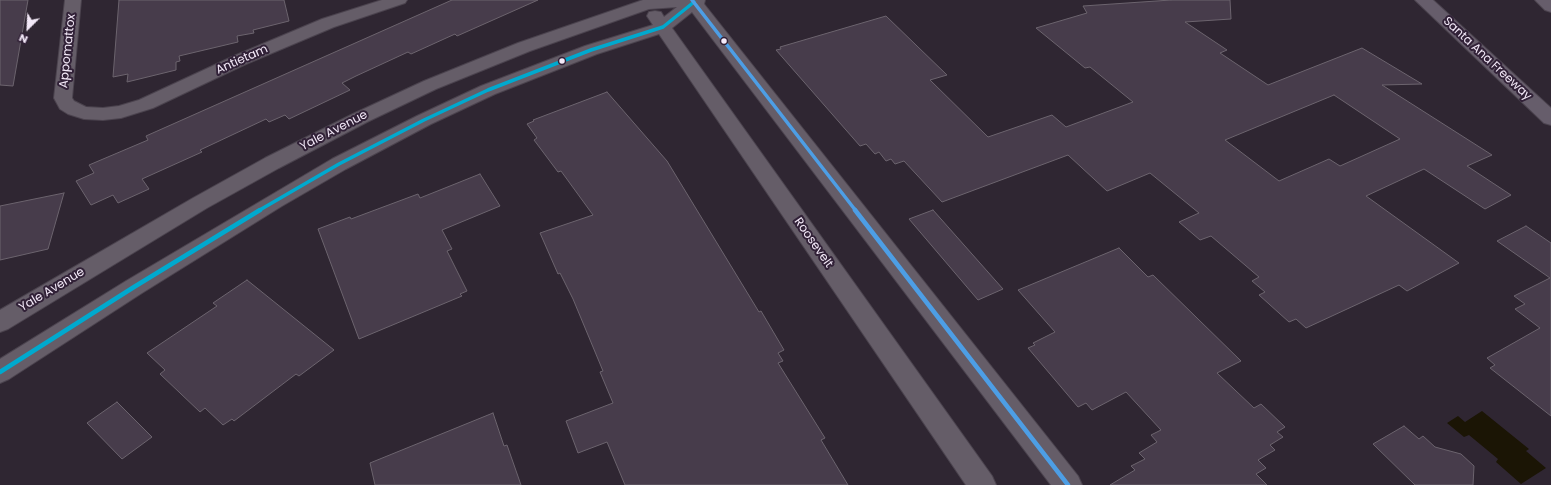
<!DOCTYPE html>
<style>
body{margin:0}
#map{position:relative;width:1551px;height:485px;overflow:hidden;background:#2f2632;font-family:Poppins,sans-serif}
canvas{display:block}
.north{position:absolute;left:8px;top:8px;width:40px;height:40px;-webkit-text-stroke:3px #312137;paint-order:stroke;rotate:204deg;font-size:11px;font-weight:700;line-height:16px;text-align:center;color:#f3e9f8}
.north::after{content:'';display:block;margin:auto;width:14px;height:18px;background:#f3e9f8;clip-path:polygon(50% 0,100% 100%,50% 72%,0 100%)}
</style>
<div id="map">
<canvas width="1551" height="485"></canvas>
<div class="north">N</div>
</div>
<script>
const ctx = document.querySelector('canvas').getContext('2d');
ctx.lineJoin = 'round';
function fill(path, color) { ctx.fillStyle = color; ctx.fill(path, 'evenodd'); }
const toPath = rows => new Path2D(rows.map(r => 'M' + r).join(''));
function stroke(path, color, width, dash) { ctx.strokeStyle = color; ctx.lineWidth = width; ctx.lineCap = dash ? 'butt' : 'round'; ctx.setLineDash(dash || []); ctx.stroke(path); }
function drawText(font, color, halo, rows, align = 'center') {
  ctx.font = font + ' Poppins,sans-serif'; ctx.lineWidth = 4; ctx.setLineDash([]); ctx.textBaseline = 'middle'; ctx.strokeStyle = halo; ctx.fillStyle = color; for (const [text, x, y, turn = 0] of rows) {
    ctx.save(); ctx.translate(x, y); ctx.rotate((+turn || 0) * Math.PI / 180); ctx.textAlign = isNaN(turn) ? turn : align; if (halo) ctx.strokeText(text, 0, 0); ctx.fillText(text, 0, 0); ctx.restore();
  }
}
fill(toPath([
 [1482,411,1529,449,1526,451,1546,468,1521,484,1496,462,1498,459,1469,435,1464,437,1447,423,1458,416,1465,422]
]), '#1b1505');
const building = toPath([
 [0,0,28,0,13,86,0,85,0,0],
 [119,0,284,0,289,21,253,30,254,33,237,36,238,42,179,56,180,61,176,62,176,70,127,82,128,74,113,77,119,0],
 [452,0,538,0,457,36,455,34,411,54,408,52,356,76,342,83,350,90,289,119,285,115,269,122,266,119,200,150,202,152,142,179,149,189,118,203,113,195,91,205,76,181,94,173,89,165,148,140,146,136,452,0],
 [1171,0,1230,0,1231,19,1185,22,1227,50,1220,53,1268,85,1362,48,1422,84,1382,85,1492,155,1467,166,1511,195,1485,209,1424,169,1366,196,1459,263,1407,291,1399,285,1306,328,1296,319,1289,322,1259,295,1265,292,1252,281,1259,277,1211,236,1200,240,1179,222,1199,213,1150,173,1107,191,1068,155,942,202,904,161,895,164,891,159,886,161,879,152,875,154,866,144,860,146,776,50,781,49,780,47,886,16,947,75,930,80,988,137,1052,115,1066,127,1133,102,1090,67,1085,68,1036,28,1087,13,1083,6,1171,0],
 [1334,95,1400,139,1340,166,1329,159,1279,181,1225,140,1334,95],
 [607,92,667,161,759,312,761,311,784,350,778,353,783,361,778,363,825,438,821,440,848,485,625,485,607,442,578,453,566,421,613,403,600,372,603,371,573,299,560,273,558,274,540,233,593,215,561,171,558,172,534,140,537,138,527,124,534,121,533,120,607,92],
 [480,174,500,206,442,230,452,249,447,251,467,291,460,294,462,296,359,339,318,229,350,217,351,219,418,194,420,198,480,174],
 [64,193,48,249,0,260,0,206,64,193],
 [933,210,1003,289,978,300,909,219,933,210],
 [1526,226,1551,243,1551,416,1490,368,1495,365,1487,358,1540,328,1515,309,1525,304,1514,296,1550,278,1497,241,1526,226],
 [1119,248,1148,277,1153,275,1241,361,1217,373,1254,408,1261,404,1285,427,1277,432,1283,437,1270,445,1275,450,1258,460,1266,468,1256,474,1267,485,1110,485,1135,470,1131,466,1145,459,1139,453,1157,442,1151,435,1161,430,1126,392,1092,410,1086,403,1078,407,1028,348,1035,345,1033,343,1055,332,1018,290,1119,248],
 [247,280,334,350,299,376,296,374,234,421,232,419,223,425,205,408,200,412,160,374,165,370,147,353,217,306,213,303,247,280],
 [117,402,152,437,122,459,87,423,117,402],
 [493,413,504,446,507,445,521,485,375,485,370,463,493,413],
 [1404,426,1419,439,1423,436,1435,447,1461,454,1474,466,1473,485,1415,485,1373,444,1404,426]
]);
fill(building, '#473c4b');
stroke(building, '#6c646e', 1);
const street = toPath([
 [65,0,81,0,72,98,74,101,86,107,103,108,119,106,139,100,234,56,322,19,382,0,407,0,405,3,334,27,246,64,153,108,121,118,103,120,84,119,68,114,60,109,54,98,65,0]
]);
const secondary = toPath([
 [705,0,704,4,1078,476,1082,485,1051,485,692,12,672,28,992,476,996,485,966,485,659,34,597,54,495,94,431,124,346,169,282,206,142,293,9,379,0,383,0,359,126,281,332,159,417,116,481,86,585,46,653,25,647,16,649,12,655,11,661,12,664,17,677,7,649,9,530,51,436,89,367,122,279,168,207,208,8,329,0,332,0,310,193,198,265,158,353,114,424,81,518,43,643,0,705,0]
]);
const highway = toPath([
 [1415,0,1433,0,1551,108,1551,125,1544,123,1415,0],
 [1535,0,1551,0,1551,12,1545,10,1535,0]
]);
stroke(street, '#4b434e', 2);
stroke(secondary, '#4b434e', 2);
stroke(highway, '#4b434e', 2);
fill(street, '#655d68');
fill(secondary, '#655d68');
fill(highway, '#665d6b');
stroke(toPath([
 [258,211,339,164,424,120,488,90,591,50,663,27,694,2]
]), '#00a9ce', 3.5);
stroke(toPath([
 [0,372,134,287,260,210]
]), '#00a9ce', 4.5);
stroke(toPath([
 [692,0,856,211]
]), '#4d9ee5', 3.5);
stroke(toPath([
 [855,210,1068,485]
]), '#4d9ee5', 4.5);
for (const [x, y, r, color] of [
 [724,41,3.5,"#f3e9f8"],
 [562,61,3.5,"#f3e9f8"]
]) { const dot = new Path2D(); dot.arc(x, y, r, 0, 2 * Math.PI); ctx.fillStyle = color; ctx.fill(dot); stroke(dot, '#312137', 1.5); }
drawText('12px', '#f3e9f8', '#312137', [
 ["Appomattox",68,51,-84],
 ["Santa Ana Freeway",1487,59,43],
 ["Antietam",242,60,-24],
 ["Yale Avenue",334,131,-27],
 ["Roosevelt",813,243,55],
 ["Yale Avenue",52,290,-31]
]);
</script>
